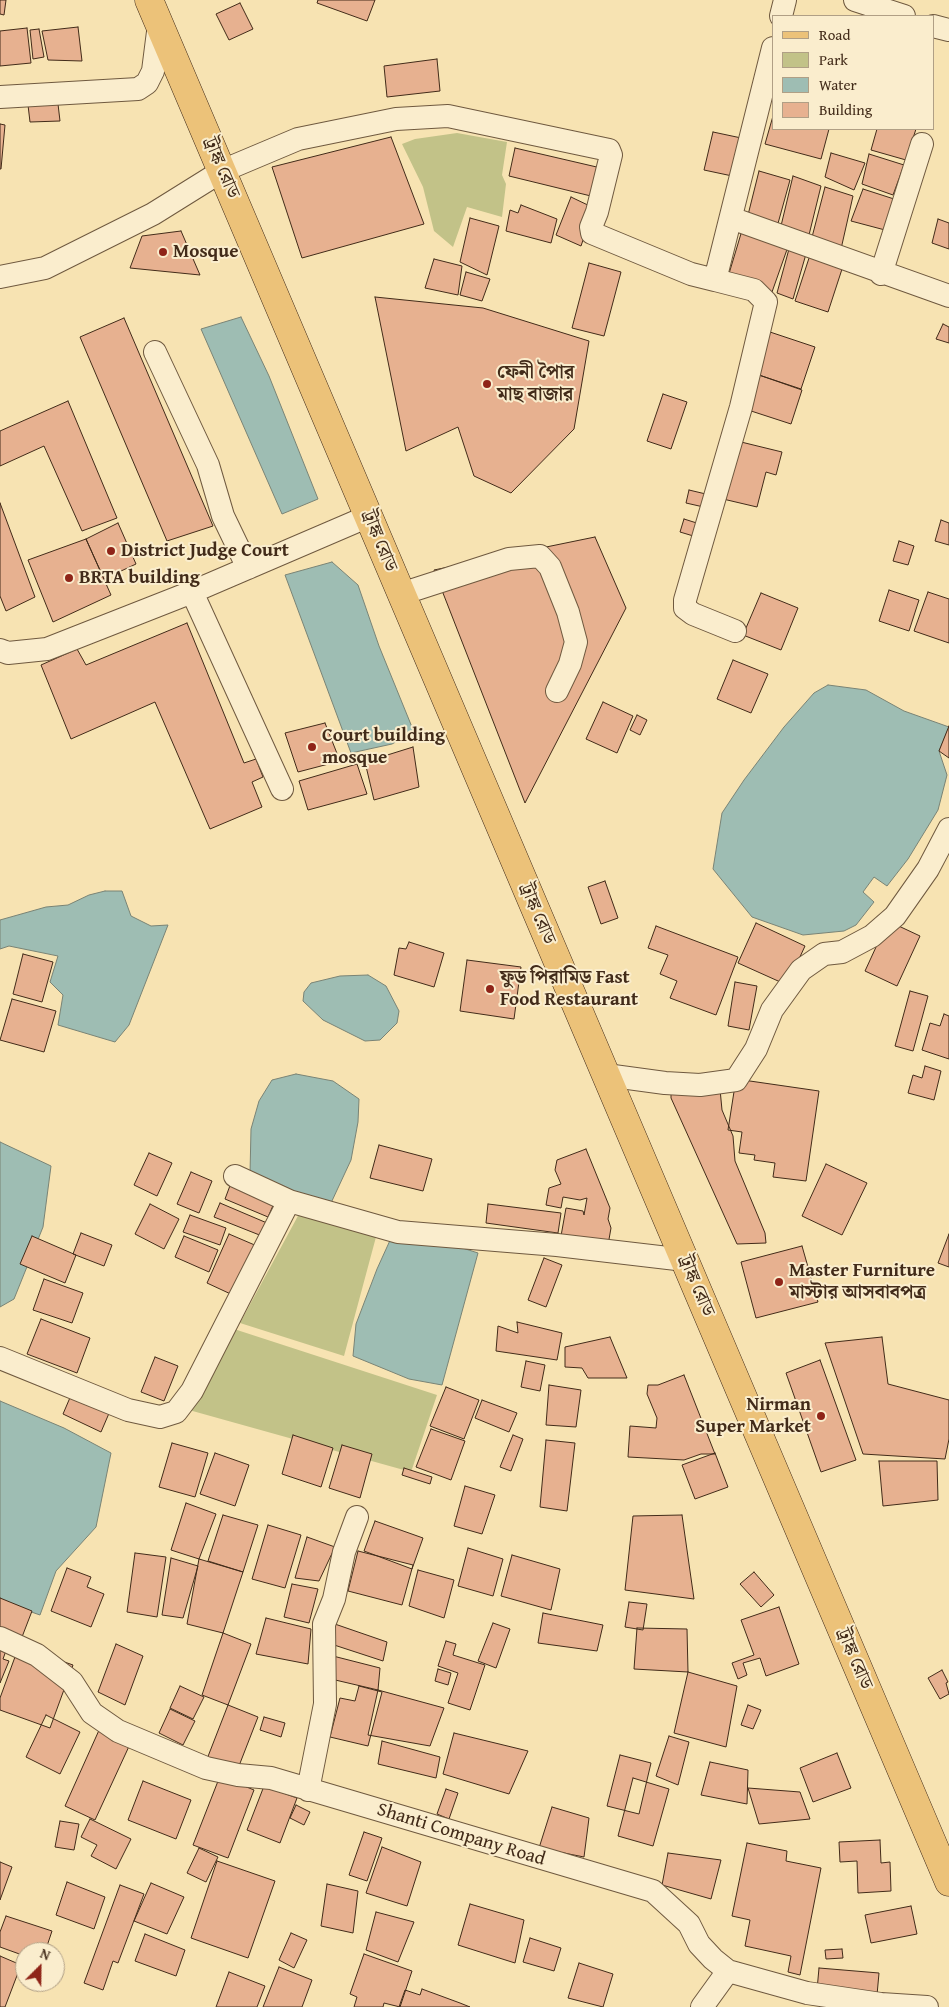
<!DOCTYPE html>
<meta charset="utf-8">
<style>
body{margin:0}
#map{position:relative;width:949px;height:2007px;overflow:hidden;background:#f7e3b2;font-family:"Gentium Book Plus",serif}
canvas{display:block}
.legend{position:absolute;left:772px;top:15px;width:162px;height:115px;box-sizing:border-box;background:#faedcd;border:1px solid #b09f85;margin:0;padding:6px 9px;list-style:none;font-size:15px;color:#422b19}
.legend li{display:flex;align-items:center;gap:10px;height:25px}
.legend b{width:25px;border:1px solid #b09f85}
.north{position:absolute;left:15px;top:1942px;width:50px;height:50px;box-sizing:border-box;background:#faedcd;border:1px solid #b09f85;border-radius:50%;rotate:23deg;font-size:14px;font-weight:700;line-height:20px;text-align:center;color:#422b19}
.north::after{content:'';display:block;margin:auto;width:18px;height:22px;background:#8f2418;clip-path:polygon(50% 0,100% 100%,50% 72%,0 100%)}
</style>
<div id="map">
<canvas width="949" height="2007"></canvas>
<ul class="legend">
<li><b style="height:6px;background:#ecc279"></b>Road</li>
<li><b style="height:14px;background:#c2c288"></b>Park</li>
<li><b style="height:14px;background:#9ebdb3"></b>Water</li>
<li><b style="height:14px;background:#e7b190"></b>Building</li>
</ul>
<div class="north">N</div>
</div>
<script>
const ctx = document.querySelector('canvas').getContext('2d');
ctx.lineJoin = 'round';
function fill(path, color) { ctx.fillStyle = color; ctx.fill(path, 'evenodd'); }
const toPath = rows => new Path2D(rows.map(r => 'M' + r).join(''));
function stroke(path, color, width, dash) { ctx.strokeStyle = color; ctx.lineWidth = width; ctx.lineCap = dash ? 'butt' : 'round'; ctx.setLineDash(dash || []); ctx.stroke(path); }
function drawText(font, color, halo, rows, align = 'center') {
  ctx.font = font + ' "Gentium Book Plus","Noto Serif Bengali",serif'; ctx.lineWidth = 4; ctx.setLineDash([]); ctx.textBaseline = 'middle'; ctx.strokeStyle = halo; ctx.fillStyle = color; for (const [text, x, y, turn = 0] of rows) {
    ctx.save(); ctx.translate(x, y); ctx.rotate((+turn || 0) * Math.PI / 180); ctx.textAlign = isNaN(turn) ? turn : align; if (halo) ctx.strokeText(text, 0, 0); ctx.fillText(text, 0, 0); ctx.restore();
  }
}
fill(toPath([
 [457,133,507,142,502,175,506,184,502,217,467,207,453,247,434,231,423,187,402,144,415,139],
 [299,1214,376,1237,344,1356,240,1323],
 [234,1329,437,1395,411,1472,189,1410]
]), '#c2c288');
const water = toPath([
 [241,317,269,376,318,499,282,514,201,329,241,317],
 [332,562,358,585,379,646,414,732,392,744,351,753,285,575,332,562],
 [828,685,866,690,904,711,949,727,939,751,947,775,938,810,908,859,887,886,874,877,863,892,874,902,856,925,844,931,803,935,752,917,713,869,722,813,744,780,784,727,814,693,828,685],
 [105,891,122,891,131,916,151,926,168,925,129,1025,115,1042,58,1025,63,995,50,982,58,956,9,946,0,949,0,920,46,907,68,905,89,895,105,891],
 [368,975,386,986,399,1011,397,1023,380,1040,365,1041,323,1020,303,1001,304,992,311,983,340,976,368,975],
 [296,1074,333,1081,359,1099,358,1122,351,1160,331,1203,320,1207,250,1174,251,1129,259,1101,272,1080,296,1074],
 [0,1142,51,1166,43,1227,14,1299,0,1307,0,1142],
 [392,1236,447,1243,478,1253,442,1385,409,1379,353,1356,356,1324,377,1269,392,1236],
 [0,1401,64,1428,111,1453,96,1527,56,1571,40,1615,0,1601,0,1401]
]);
fill(water, '#9ebdb3');
stroke(water, '#798375', 1);
const building = toPath([
 [0,0,6,0,4,15,0,14,0,0],
 [318,0,375,0,367,21,317,3,318,0],
 [240,3,253,29,229,40,216,14,240,3],
 [78,27,82,61,48,60,42,31,78,27],
 [27,28,31,63,0,66,0,31,27,28],
 [39,29,44,57,33,59,30,30,39,29],
 [437,59,440,91,387,97,384,66,437,59],
 [58,104,60,121,30,122,28,105,58,104],
 [773,116,773,129,829,129,821,159,765,144,773,116],
 [0,124,5,125,1,169,0,169,0,124],
 [877,129,916,129,906,160,871,150,877,129],
 [713,132,746,139,737,177,704,170,713,132],
 [391,137,424,224,302,258,272,167,391,137],
 [515,148,601,168,595,197,509,176,515,148],
 [831,153,865,163,854,190,825,177,831,153],
 [869,154,904,165,893,195,862,184,869,154],
 [759,171,790,180,777,227,747,219,759,171],
 [793,176,821,186,808,239,780,230,793,176],
 [825,187,853,196,841,249,811,241,825,187],
 [863,189,894,199,885,230,851,221,863,189],
 [571,197,594,208,581,246,556,235,571,197],
 [521,205,557,219,551,243,506,231,510,210,518,213,521,205],
 [470,218,499,226,487,275,460,262,470,218],
 [938,219,949,223,949,249,932,243,938,219],
 [743,227,790,241,772,292,728,277,743,227],
 [181,231,200,275,130,268,142,236,181,231],
 [789,249,806,254,793,299,777,293,789,249],
 [811,252,844,263,828,312,795,301,811,252],
 [434,259,462,266,458,295,425,288,434,259],
 [589,263,621,272,604,336,572,328,589,263],
 [466,272,490,279,482,301,460,295,466,272],
 [375,297,483,308,589,341,574,429,511,493,474,476,458,427,406,451,375,297],
 [124,318,213,526,167,541,80,337,124,318],
 [943,324,949,327,949,343,936,339,943,324],
 [767,331,815,347,801,389,753,373,767,331],
 [756,374,802,390,791,424,745,409,756,374],
 [663,394,687,402,671,449,647,441,663,394],
 [68,401,117,518,82,531,44,446,0,466,0,431,68,401],
 [737,441,782,452,776,475,766,472,757,507,723,499,737,441],
 [689,490,710,495,708,508,686,503,689,490],
 [0,503,35,597,6,611,0,596,0,503],
 [684,519,703,525,700,538,680,532,684,519],
 [941,520,949,523,949,545,935,541,941,520],
 [118,523,136,564,104,579,86,539,118,523],
 [595,537,626,608,525,803,434,570,595,537],
 [86,539,111,595,53,622,28,560,86,539],
 [899,541,914,546,908,565,893,561,899,541],
 [889,590,919,600,909,631,879,621,889,590],
 [928,592,949,599,949,643,914,631,928,592],
 [761,593,798,608,781,650,743,635,761,593],
 [187,623,244,763,256,759,263,777,252,782,262,807,210,829,155,702,71,739,41,665,77,649,86,665,187,623],
 [733,660,768,674,751,713,717,699,733,660],
 [603,702,633,716,617,753,586,739,603,702],
 [637,715,647,720,640,735,630,730,637,715],
 [325,723,340,761,298,772,285,733,325,723],
 [949,726,949,758,939,751,949,726],
 [413,747,419,787,374,800,365,762,413,747],
 [357,764,367,794,308,810,299,781,357,764],
 [605,881,618,918,601,924,588,887,605,881],
 [888,921,920,936,897,986,865,971,888,921],
 [756,923,805,946,787,985,738,963,756,923],
 [656,926,738,957,716,1015,670,998,677,981,660,974,668,955,648,948,656,926],
 [409,942,444,953,434,987,394,975,399,948,406,949,409,942],
 [23,954,53,962,42,1002,13,994,23,954],
 [467,960,521,967,514,1019,460,1011,467,960],
 [735,982,757,986,749,1030,728,1026,735,982],
 [910,991,928,996,913,1051,895,1046,910,991],
 [12,999,56,1011,44,1052,0,1040,12,999],
 [944,1014,949,1016,949,1059,922,1050,930,1023,940,1026,944,1014],
 [925,1066,941,1071,934,1100,908,1093,913,1075,922,1078,925,1066],
 [736,1079,819,1091,806,1181,773,1177,775,1163,754,1160,755,1155,739,1153,742,1132,728,1130,736,1079],
 [720,1089,722,1110,733,1136,735,1161,765,1233,766,1243,737,1244,671,1098,671,1092,720,1089],
 [379,1145,432,1159,423,1191,370,1178,379,1145],
 [586,1149,610,1208,608,1219,611,1228,608,1245,561,1236,566,1208,583,1211,584,1215,587,1198,580,1200,563,1197,561,1208,546,1205,549,1188,561,1184,555,1170,557,1160,586,1149],
 [149,1153,172,1163,157,1196,134,1185,149,1153],
 [826,1164,867,1183,842,1235,802,1216,826,1164],
 [191,1172,212,1181,199,1213,177,1204,191,1172],
 [231,1183,275,1201,268,1217,225,1199,231,1183],
 [220,1203,267,1223,262,1236,214,1217,220,1203],
 [150,1204,179,1219,164,1249,135,1234,150,1204],
 [488,1204,561,1213,558,1233,486,1223,488,1204],
 [190,1215,226,1228,220,1245,183,1232,190,1215],
 [81,1233,112,1245,104,1266,73,1254,81,1233],
 [229,1234,257,1246,235,1296,207,1283,229,1234],
 [949,1234,949,1267,938,1263,949,1234],
 [32,1236,76,1255,65,1283,20,1264,32,1236],
 [184,1236,218,1250,209,1272,175,1257,184,1236],
 [802,1246,818,1302,756,1318,741,1262,802,1246],
 [544,1258,562,1265,546,1307,528,1300,544,1258],
 [44,1279,83,1293,72,1323,33,1310,44,1279],
 [41,1319,90,1338,77,1373,27,1354,41,1319],
 [517,1322,562,1333,557,1360,496,1351,498,1326,518,1333,517,1322],
 [610,1337,627,1378,588,1378,582,1368,565,1367,565,1347,610,1337],
 [882,1337,888,1384,949,1400,949,1439,945,1459,863,1454,825,1343,882,1337],
 [155,1357,178,1366,164,1401,141,1392,155,1357],
 [820,1360,856,1460,821,1472,786,1373,820,1360],
 [526,1361,545,1365,540,1391,521,1387,526,1361],
 [684,1375,715,1454,701,1454,684,1460,628,1457,630,1426,656,1428,657,1418,647,1394,648,1385,658,1385,684,1375],
 [549,1385,581,1390,576,1427,546,1425,549,1385],
 [446,1387,479,1400,464,1439,430,1426,446,1387],
 [72,1393,110,1411,101,1432,63,1414,72,1393],
 [482,1400,517,1413,509,1432,475,1418,482,1400],
 [431,1429,465,1441,451,1480,416,1467,431,1429],
 [293,1435,333,1448,321,1487,282,1474,293,1435],
 [513,1435,523,1439,511,1471,500,1467,513,1435],
 [546,1440,575,1443,567,1511,540,1507,546,1440],
 [172,1443,208,1453,195,1497,159,1487,172,1443],
 [342,1445,372,1454,360,1498,329,1488,342,1445],
 [215,1453,249,1465,235,1506,200,1494,215,1453],
 [715,1453,728,1487,695,1499,682,1465,715,1453],
 [879,1461,937,1461,938,1500,883,1506,879,1461],
 [404,1468,432,1477,430,1484,402,1475,404,1468],
 [465,1486,495,1495,482,1534,454,1526,465,1486],
 [186,1503,216,1514,199,1559,171,1550,186,1503],
 [223,1515,258,1525,243,1572,208,1561,223,1515],
 [682,1515,694,1599,625,1590,633,1516,682,1515],
 [375,1521,423,1538,412,1569,364,1551,375,1521],
 [268,1525,301,1535,285,1588,252,1579,268,1525],
 [307,1537,335,1547,319,1581,295,1578,307,1537],
 [468,1548,503,1559,493,1596,458,1586,468,1548],
 [358,1551,413,1565,402,1605,348,1591,358,1551],
 [135,1553,166,1557,157,1617,127,1612,135,1553],
 [512,1555,560,1569,551,1610,501,1596,512,1555],
 [171,1558,198,1566,183,1618,162,1615,171,1558],
 [199,1559,243,1572,223,1633,187,1624,199,1559],
 [67,1568,91,1577,87,1587,104,1594,91,1627,51,1611,67,1568],
 [418,1570,454,1580,444,1618,409,1606,418,1570],
 [754,1572,774,1595,761,1607,740,1584,754,1572],
 [292,1584,318,1589,309,1623,284,1617,292,1584],
 [0,1598,32,1611,22,1637,0,1629,0,1598],
 [629,1602,647,1604,643,1630,625,1627,629,1602],
 [779,1607,799,1664,766,1676,760,1658,743,1663,747,1675,738,1679,732,1663,754,1655,741,1620,779,1607],
 [543,1613,603,1625,597,1651,538,1643,543,1613],
 [266,1618,311,1629,308,1664,256,1654,266,1618],
 [329,1622,387,1642,383,1661,325,1642,329,1622],
 [493,1623,510,1629,496,1668,478,1661,493,1623],
 [637,1628,687,1629,688,1672,634,1669,637,1628],
 [223,1633,251,1644,228,1705,202,1695,223,1633],
 [446,1641,456,1644,453,1655,485,1665,470,1710,448,1703,458,1673,438,1666,446,1641],
 [0,1642,8,1645,3,1659,9,1661,0,1683,0,1642],
 [116,1644,143,1656,125,1705,98,1692,116,1644],
 [19,1646,73,1665,50,1728,0,1710,0,1698,19,1646],
 [329,1655,380,1668,378,1690,331,1679,329,1655],
 [438,1669,451,1673,448,1685,435,1681,438,1669],
 [942,1670,948,1682,946,1683,949,1694,940,1699,928,1678,942,1670],
 [688,1672,737,1686,726,1747,674,1733,688,1672],
 [180,1686,204,1697,193,1719,170,1708,180,1686],
 [359,1686,382,1692,368,1746,330,1737,340,1698,355,1701,359,1686],
 [378,1690,444,1708,430,1746,368,1735,378,1690],
 [228,1705,258,1717,237,1771,207,1759,228,1705],
 [748,1705,761,1710,753,1729,741,1725,748,1705],
 [170,1709,195,1721,183,1745,159,1733,170,1709],
 [46,1715,80,1732,60,1774,26,1757,46,1715],
 [264,1717,285,1723,281,1737,260,1730,264,1717],
 [100,1728,131,1742,95,1820,65,1806,100,1728],
 [454,1733,528,1751,509,1794,443,1774,454,1733],
 [669,1736,689,1742,678,1785,656,1776,669,1736],
 [382,1741,440,1757,436,1778,378,1764,382,1741],
 [837,1753,851,1788,813,1802,800,1768,837,1753],
 [620,1755,651,1763,639,1814,607,1806,620,1755],
 [710,1762,748,1770,747,1804,701,1795,710,1762],
 [220,1776,254,1790,228,1858,193,1845,220,1776],
 [633,1778,669,1789,653,1846,618,1836,633,1778],
 [143,1781,191,1800,176,1839,128,1820,143,1781],
 [264,1786,297,1798,280,1843,247,1830,264,1786],
 [748,1788,800,1792,810,1819,759,1824,748,1788],
 [446,1789,458,1793,449,1819,437,1814,446,1789],
 [296,1805,310,1812,304,1825,290,1818,296,1805],
 [552,1807,589,1818,584,1857,539,1848,552,1807],
 [90,1819,131,1839,116,1869,91,1856,97,1845,81,1837,90,1819],
 [60,1821,79,1824,74,1850,55,1847,60,1821],
 [364,1832,382,1838,367,1881,349,1875,364,1832],
 [880,1840,881,1863,890,1862,891,1891,858,1893,857,1861,840,1862,839,1842,880,1840],
 [747,1843,787,1851,786,1861,821,1868,800,1975,788,1972,791,1956,745,1946,750,1920,732,1916,747,1843],
 [382,1847,421,1862,407,1906,366,1893,382,1847],
 [199,1848,218,1857,206,1882,187,1873,199,1848],
 [668,1853,721,1860,711,1899,662,1885,668,1853],
 [217,1861,275,1881,248,1958,191,1938,217,1861],
 [0,1862,12,1867,0,1900,0,1862],
 [67,1882,105,1897,94,1929,56,1915,67,1882],
 [151,1883,184,1897,167,1934,134,1921,151,1883],
 [327,1884,358,1891,353,1933,321,1926,327,1884],
 [120,1885,144,1894,118,1963,113,1961,103,1990,84,1983,120,1885],
 [470,1904,524,1920,515,1963,458,1945,470,1904],
 [911,1906,917,1934,871,1943,865,1915,911,1906],
 [376,1912,414,1922,398,1962,366,1950,376,1912],
 [6,1916,52,1931,45,1952,25,1952,25,1956,0,1947,0,1932,6,1916],
 [291,1933,307,1940,294,1968,279,1960,291,1933],
 [145,1934,185,1950,176,1976,135,1961,145,1934],
 [530,1938,561,1948,554,1971,523,1962,530,1938],
 [842,1949,843,1958,826,1959,825,1950,842,1949],
 [364,1954,412,1971,400,2007,384,2003,383,2007,354,2007,357,1997,350,1994,364,1954],
 [0,1956,21,1965,5,2007,0,2007,0,1956],
 [579,1963,613,1974,603,2007,568,1998,579,1963],
 [279,1967,312,1980,302,2007,263,2007,279,1967],
 [819,1968,879,1973,877,1995,817,1990,819,1968],
 [229,1972,265,1986,257,2007,216,2007,229,1972],
 [422,1989,460,2003,470,2007,399,2007,405,1990,420,1995,422,1989]
]);
fill(building, '#e7b190');
stroke(building, '#422b19', 1);
const minor = toPath([
 [855,0,904,16],
 [781,16,785,0],
 [933,26,949,30],
 [0,97,138,89,147,83,153,71,159,24],
 [731,218,949,296],
 [881,274,922,144],
 [0,277,45,268,153,214,222,171,298,139,396,119,448,116,609,150,611,155,597,212,591,227,592,233,691,274,715,280,773,48],
 [715,280,754,290,766,302,741,407,685,600,685,608,693,614,735,631],
 [155,352,208,465,223,516,248,568],
 [192,592,282,789],
 [401,594,509,559,540,556,550,567,568,612,576,642,570,664,557,691],
 [0,650,8,653,47,649,192,592,369,516],
 [606,1075,665,1083,700,1085,736,1080,756,1049,772,1010,801,970,824,954,842,952,872,936,895,916,928,869,949,829],
 [235,1176,289,1201,398,1232,557,1245,685,1260],
 [0,1358,128,1410,160,1417,176,1412,192,1391,289,1201],
 [0,1638,37,1655,72,1682,92,1713,118,1731,206,1768,238,1775,271,1778,653,1891,689,1924,699,1944,713,1959,728,1971,807,1993,881,2004,927,2007],
 [308,1790,325,1704,324,1624,334,1599,344,1552,357,1517],
 [702,2007,728,1971]
]);
const major = toPath([
 [149,0,949,1882]
]);
stroke(minor, '#6f593f', 24);
stroke(major, '#422b19', 29);
stroke(minor, '#faedcd', 22);
stroke(major, '#ecc279', 28);
for (const [x, y, r, color] of [
 [163,252,5,"#8f2418"],
 [487,384,5,"#8f2418"],
 [111,551,5,"#8f2418"],
 [69,578,5,"#8f2418"],
 [312,747,5,"#8f2418"],
 [490,989,5,"#8f2418"],
 [779,1282,5,"#8f2418"],
 [821,1416,5,"#8f2418"]
]) { const dot = new Path2D(); dot.arc(x, y, r, 0, 2 * Math.PI); ctx.fillStyle = color; ctx.fill(dot); stroke(dot, '#faedcd', 2); }
drawText('19px', '#422b19', '#faedcd', [
 ["ট্রাঙ্ক রোড",221,168,67],
 ["ট্রাঙ্ক রোড",379,541,68],
 ["ট্রাঙ্ক রোড",537,914,67],
 ["ট্রাঙ্ক রোড",696,1286,67],
 ["ট্রাঙ্ক রোড",854,1659,67],
 ["Shanti Company Road",461,1835,17]
]);
drawText('bold 19px', '#422b19', '#faedcd', [
 ["Mosque",173,252],
 ["ফেনী পৈার",497,373],
 ["মাছ বাজার",497,395],
 ["District Judge Court",121,551],
 ["BRTA building",79,578],
 ["Court building",322,736],
 ["mosque",322,758],
 ["ফুড পিরামিড Fast",500,978],
 ["Food Restaurant",500,1000],
 ["Master Furniture",789,1271],
 ["মাস্টার আসবাবপত্র",789,1293],
 ["Nirman",811,1405,"right"],
 ["Super Market",811,1427,"right"]
], 'left');
</script>
